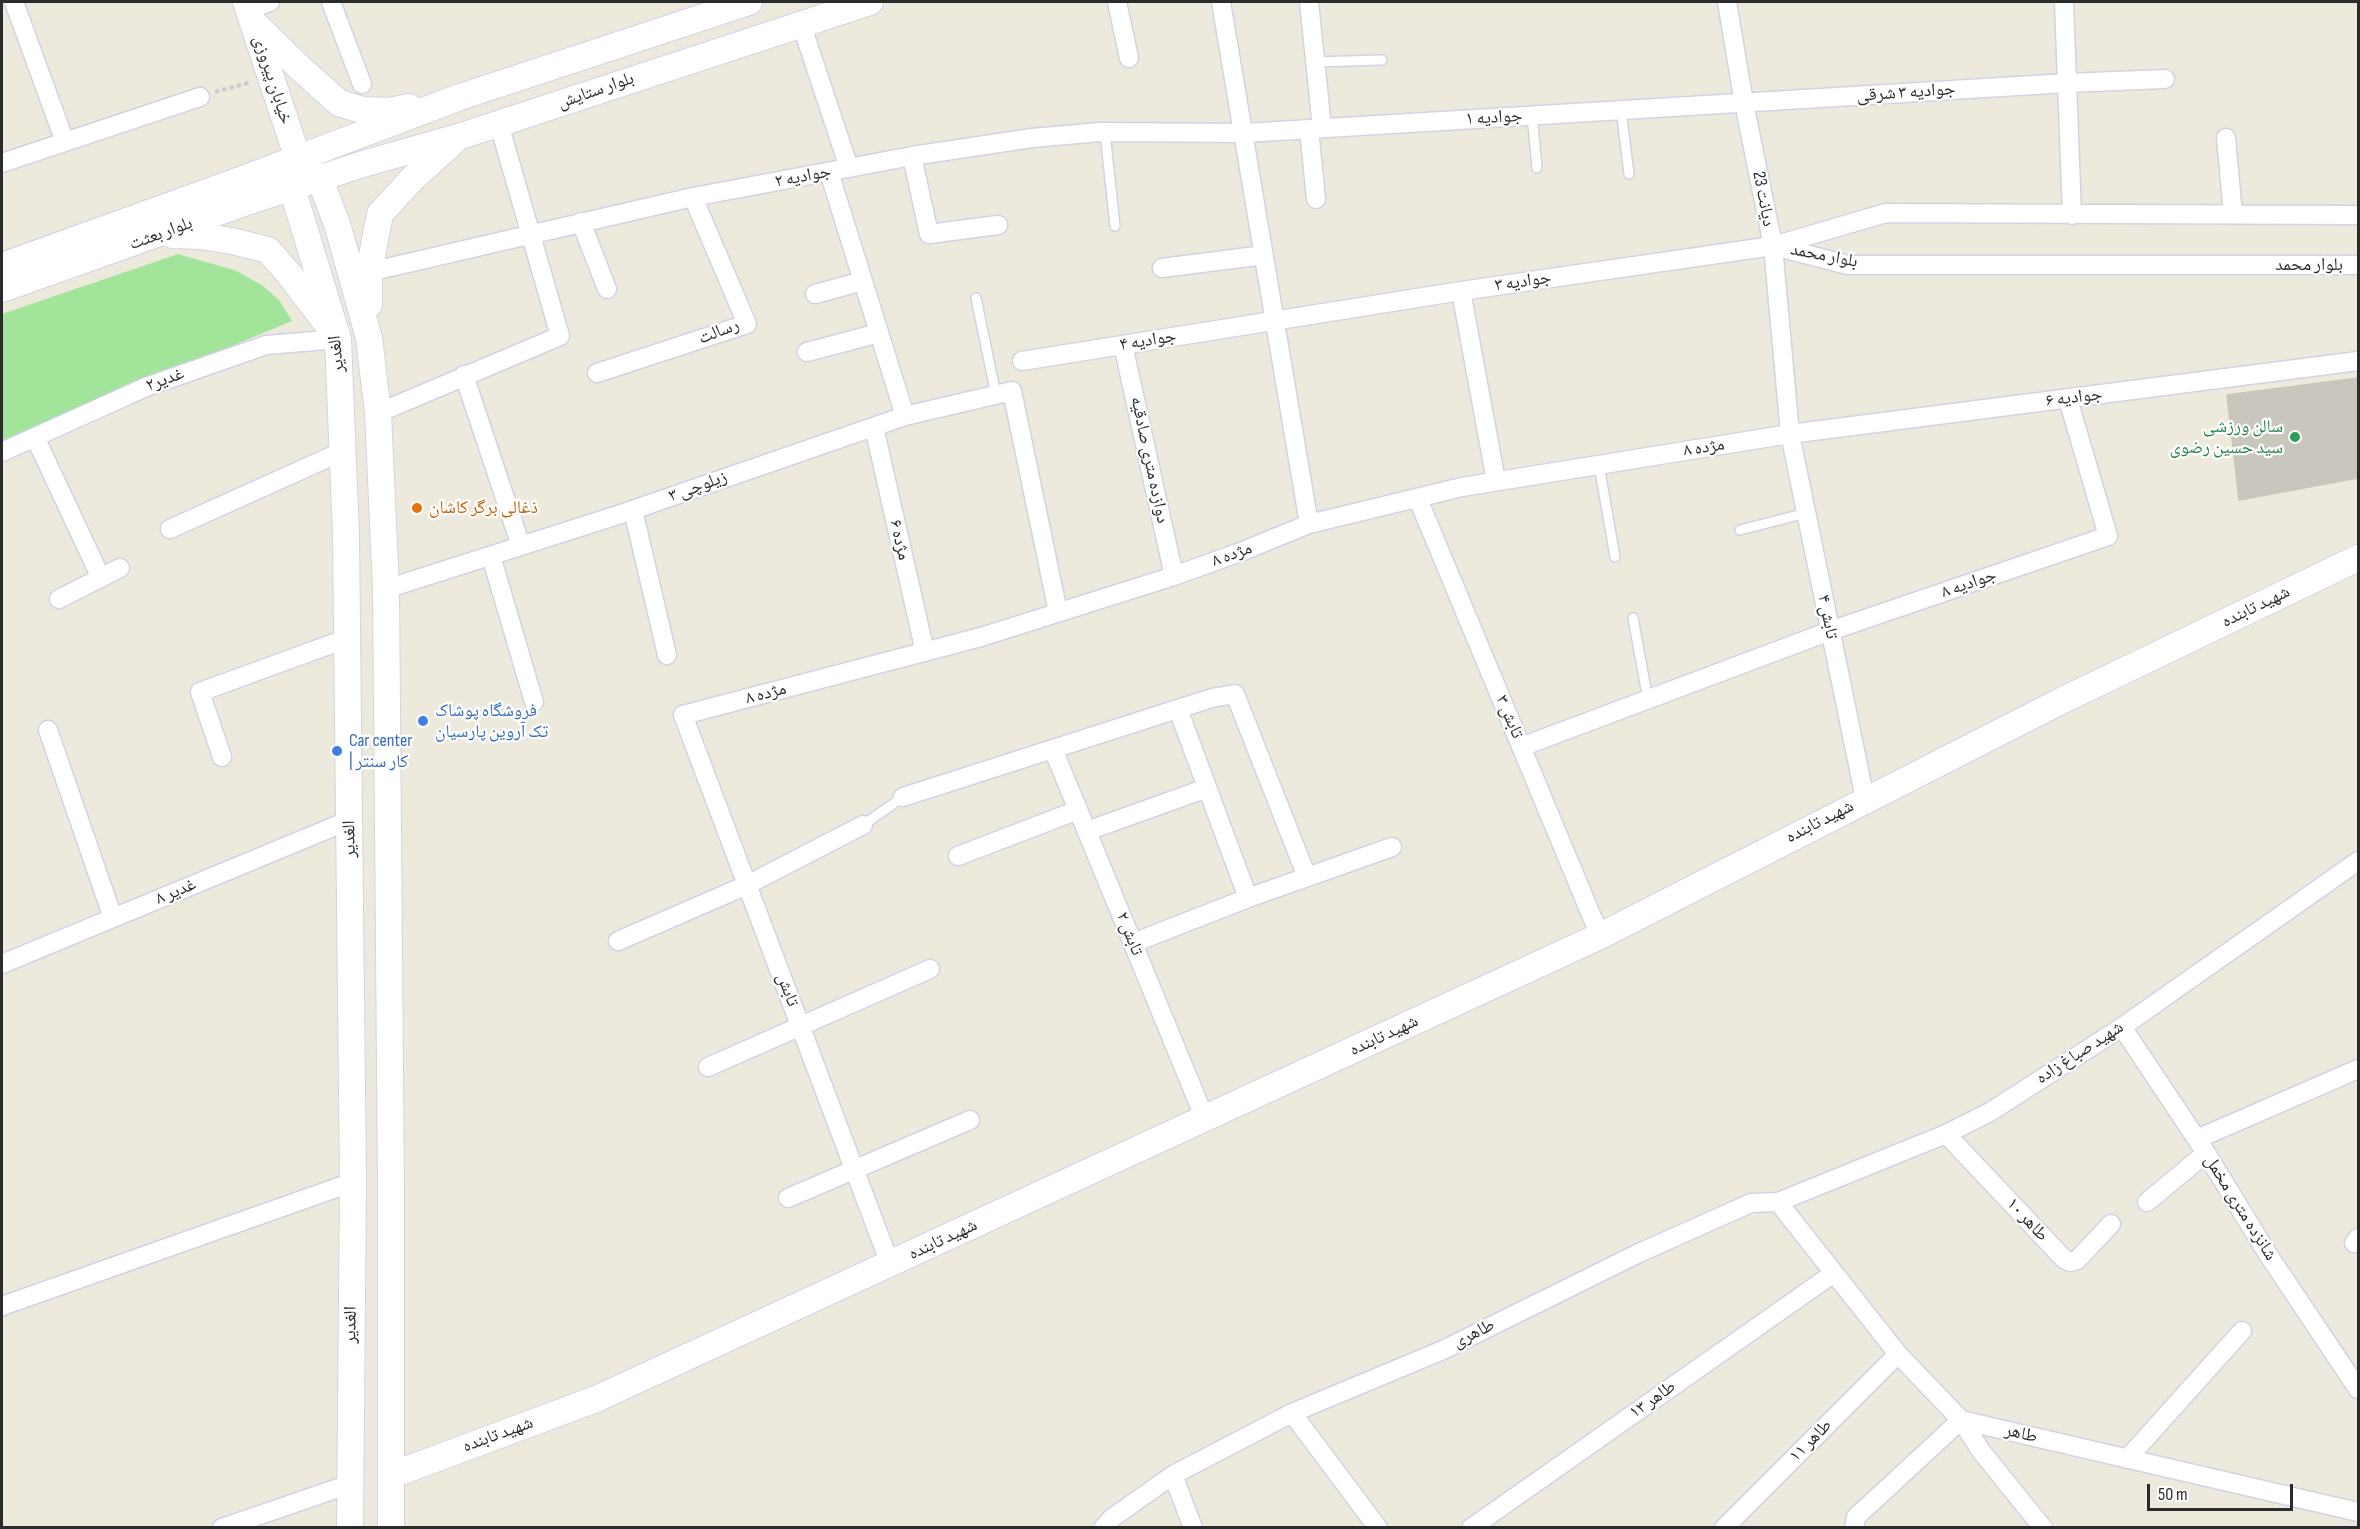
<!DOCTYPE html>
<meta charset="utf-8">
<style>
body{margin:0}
#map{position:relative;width:2360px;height:1529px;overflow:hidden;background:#edeadd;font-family:"Sofia Sans Condensed",sans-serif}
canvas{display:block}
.frame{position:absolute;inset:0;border:3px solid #2b2b2b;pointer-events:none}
.scale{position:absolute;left:2147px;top:1484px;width:146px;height:27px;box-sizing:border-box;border:3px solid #2b2b2b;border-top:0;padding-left:8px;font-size:18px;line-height:21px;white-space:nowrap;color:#2b2b2b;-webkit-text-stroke:4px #fff;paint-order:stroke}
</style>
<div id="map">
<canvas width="2360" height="1529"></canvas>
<div class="frame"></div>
<div class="scale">50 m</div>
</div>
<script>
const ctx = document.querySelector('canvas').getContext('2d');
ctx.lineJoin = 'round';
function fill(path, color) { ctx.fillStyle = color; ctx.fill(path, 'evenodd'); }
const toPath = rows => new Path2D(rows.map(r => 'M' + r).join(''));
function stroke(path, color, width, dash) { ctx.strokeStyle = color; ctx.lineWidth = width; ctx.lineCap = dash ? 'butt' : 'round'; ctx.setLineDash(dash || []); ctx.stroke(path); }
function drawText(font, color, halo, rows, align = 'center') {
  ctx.font = font + ' "Sofia Sans Condensed","Noto Naskh Arabic",sans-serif'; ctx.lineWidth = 4.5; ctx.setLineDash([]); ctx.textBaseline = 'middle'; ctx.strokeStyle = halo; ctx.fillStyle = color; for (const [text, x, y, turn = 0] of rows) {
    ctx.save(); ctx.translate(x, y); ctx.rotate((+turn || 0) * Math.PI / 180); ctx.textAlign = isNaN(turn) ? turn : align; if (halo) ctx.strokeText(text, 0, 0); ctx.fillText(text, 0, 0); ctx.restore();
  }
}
fill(toPath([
 [178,254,237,271,263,286,279,300,292,321,2,441,2,314]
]), '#a2e499');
const building = toPath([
 [2358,378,2358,478,2239,500,2227,395,2358,378]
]);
fill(building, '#c9c6bd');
stroke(building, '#c9c6b7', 1.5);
const lane = toPath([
 [1314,62,1382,60],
 [1621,110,1629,174],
 [1532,115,1537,168],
 [1105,133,1115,226],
 [976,298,996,395],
 [1599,465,1615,557],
 [1740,530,1806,513],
 [1633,618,1648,700],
 [863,825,903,797]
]);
const street = toPath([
 [14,2,65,142],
 [331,2,362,84],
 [1117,2,1129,58],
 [1221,2,1309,524],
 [1309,2,1322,128],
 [1727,2,1744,103,1773,246,1790,434,1865,799],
 [2064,2,2072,215],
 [249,9,270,2],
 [801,23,849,168],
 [1309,129,1316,199],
 [2226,138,2233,214],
 [912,156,929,234,998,225],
 [2,163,200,97],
 [829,172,905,416],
 [581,222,607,289],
 [1774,246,1848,265,2358,265],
 [1162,268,1264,255],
 [369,272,693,197,912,156,1032,138,1100,132,1245,133,2067,83,2165,79],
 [1461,291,1496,481],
 [815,294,863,281],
 [1123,345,1174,576],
 [807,352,879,333],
 [1022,361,1461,291,1773,246,1886,213,2358,215],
 [597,373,747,324,693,197],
 [464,375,521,546],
 [378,413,560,336,499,124],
 [874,427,925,652],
 [35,437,101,578],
 [2,452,146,387,266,345,338,339],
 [1418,499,1600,936],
 [633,510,667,655],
 [170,529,343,451],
 [491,556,534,702],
 [386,589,621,514,905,416,1012,391,1058,612],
 [59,599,120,568],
 [1178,709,1248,898],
 [48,730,113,918],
 [1521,747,1830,631,2108,536,2068,399],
 [1053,749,1205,1119],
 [222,757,200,692,348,638],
 [903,797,1212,698,1235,694,1307,877],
 [1087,831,1207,788],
 [958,856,1078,810],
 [618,941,747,885,863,825],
 [1133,943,1248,898,1392,847],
 [2,964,350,820],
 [2122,1027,2206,1153,2269,1256,2358,1389],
 [708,1067,930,969],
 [1946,1134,2064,1259,2070,1262,2077,1260,2111,1224],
 [2197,1139,2358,1069],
 [788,1198,970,1120],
 [1778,1202,1898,1354,1961,1420,2358,1512],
 [2147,1202,2206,1153],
 [2354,1243,2358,1238],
 [890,1264,683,715,981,637,1174,576,1243,551,1309,524,1462,487,1790,434,2358,361],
 [2,1306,353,1182],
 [1292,1413,1378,1528],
 [2127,1459,2242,1331],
 [1173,1475,1193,1528],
 [222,1528,350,1484],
 [1103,1528,1112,1518,1173,1475,1292,1413,1443,1350,1639,1253,1751,1203,1778,1202,1946,1134,1990,1112,2122,1027,2358,861],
 [1471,1528,1834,1273],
 [1724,1528,1898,1354],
 [1854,1528,1856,1517,1961,1420,1981,1451,2043,1528]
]);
const secondary = toPath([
 [246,2,298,159,320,179,338,227,369,338,378,413,386,589,391,1186,391,1528],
 [256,25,300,68,339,103,362,110,390,111,409,107],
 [298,159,292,188,338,339,346,535,353,1182,350,1528],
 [172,235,200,236,232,241,268,250,289,274,328,325],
 [2,266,235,182,460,97,749,2],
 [2,289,244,203,363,164,458,137,870,2],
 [369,304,369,272,380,214,413,178,453,142],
 [392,1475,596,1399,1600,936,2061,701,2358,558]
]);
stroke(lane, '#d3d2e4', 12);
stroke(street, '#d3d2e4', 21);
stroke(secondary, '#d3d2e4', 28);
stroke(toPath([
 [215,92,251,82]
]), '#ccc', 4, [4.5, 3]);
stroke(lane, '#fff', 9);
stroke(street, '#fff', 18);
stroke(secondary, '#fff', 26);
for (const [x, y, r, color] of [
 [2295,437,6,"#2e9e5b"],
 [417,508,6,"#e8710a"],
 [423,721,6,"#3f7fe0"],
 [337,751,6,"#3f7fe0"]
]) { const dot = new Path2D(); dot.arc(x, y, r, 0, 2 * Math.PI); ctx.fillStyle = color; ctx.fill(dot); stroke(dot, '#fff', 2); }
drawText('18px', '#2b2b2b', '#fff', [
 ["خیابان پیروزی",272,80,72],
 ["بلوار ستایش",596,91,-19],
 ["جوادیه ۳ شرقی",1906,93,-4],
 ["جوادیه ۱",1494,118,-3],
 ["جوادیه ۲",803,177,-11],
 ["دیانت 23",1763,199,79],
 ["بلوار بعثت",161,234,-20],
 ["بلوار محمد",1824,256,11],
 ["بلوار محمد",2309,265],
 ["جوادیه ۳",1523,282,-8],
 ["رسالت",719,332,-21],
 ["جوادیه ۴",1148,341,-9],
 ["الغدیر",337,354,-96],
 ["غدیر۲",165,380,-20],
 ["جوادیه ۶",2074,398,-7],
 ["مژده ۸",1704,448,-9],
 ["دوازده متری صادقیه",1149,460,78],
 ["زیلوچی ۳",698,487,-20],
 ["مژده ۶",899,540,77],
 ["مژده ۸",1232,555,-20],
 ["جوادیه ۸",1969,584,-19],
 ["شهید تابنده",2256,607,-26],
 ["تابش ۴",1827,617,78],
 ["مژده ۸",766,694,-15],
 ["تابش ۳",1509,717,67],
 ["شهید تابنده",1820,822,-27],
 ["الغدیر",350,839,-91],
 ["غدیر ۸",176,892,-23],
 ["تابش ۲",1129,934,68],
 ["تابش",787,990,69],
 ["شهید تابنده",1384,1036,-25],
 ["شهید صباغ زاده",2080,1053,-33],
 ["شانزده متری مخمل",2240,1208,58],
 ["طاهر ۱۰",2027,1220,47],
 ["شهید تابنده",943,1240,-25],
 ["الغدیر",351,1325,-89],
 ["طاهری",1474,1334,-26],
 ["طاهر ۱۳",1653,1400,-35],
 ["طاهر",2021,1434,13],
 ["شهید تابنده",498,1435,-20],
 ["طاهر ۱۱",1811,1441,-45]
]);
drawText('18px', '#27864d', '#fff', [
 ["سالن ورزشی",2283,427],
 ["سید حسین رضوی",2283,448]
], 'right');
drawText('18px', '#c56008', '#fff', [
 ["ذغالی برگر کاشان",429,508]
], 'left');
drawText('18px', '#366cbe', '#fff', [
 ["فروشگاه پوشاک",435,711],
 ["تک آروین پارسیان",435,732],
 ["Car center",349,741],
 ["| کار سنتر",349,762]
], 'left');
</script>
